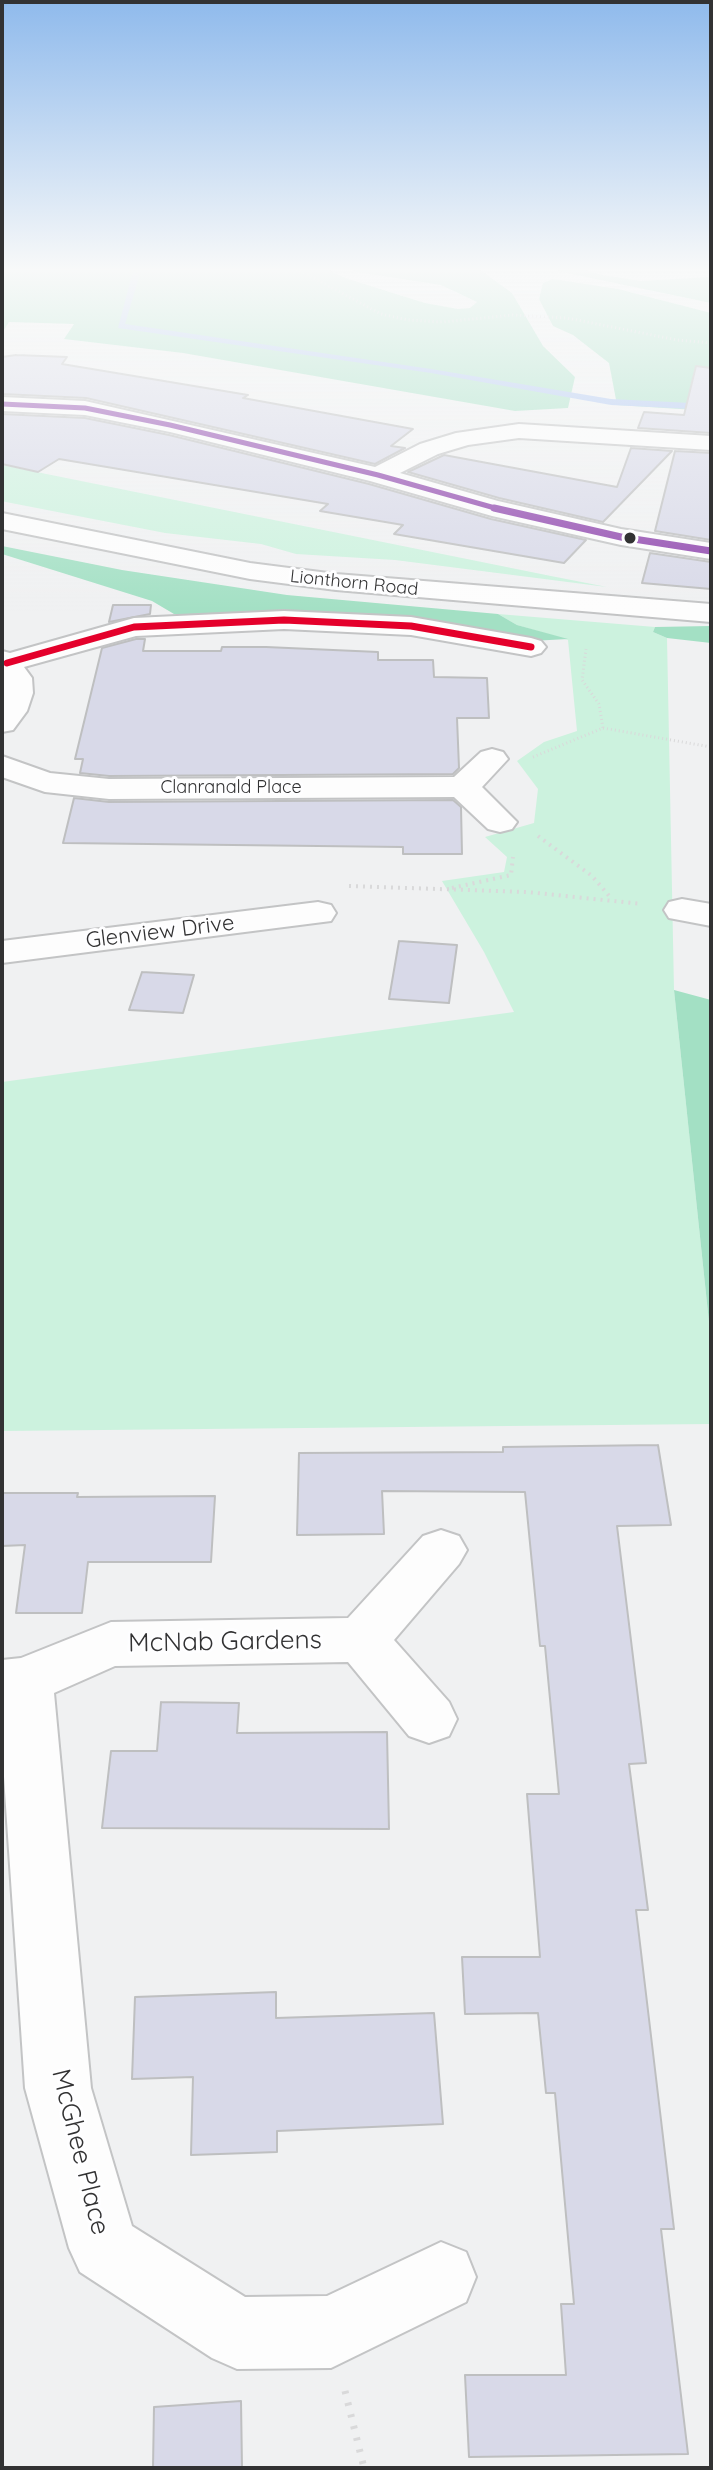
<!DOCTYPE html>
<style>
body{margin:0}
#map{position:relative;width:713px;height:2470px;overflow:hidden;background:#f0f1f2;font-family:Quicksand,sans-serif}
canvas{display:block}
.frame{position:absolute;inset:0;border:4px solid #323233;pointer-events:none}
</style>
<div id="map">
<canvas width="713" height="2470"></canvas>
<div class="frame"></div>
</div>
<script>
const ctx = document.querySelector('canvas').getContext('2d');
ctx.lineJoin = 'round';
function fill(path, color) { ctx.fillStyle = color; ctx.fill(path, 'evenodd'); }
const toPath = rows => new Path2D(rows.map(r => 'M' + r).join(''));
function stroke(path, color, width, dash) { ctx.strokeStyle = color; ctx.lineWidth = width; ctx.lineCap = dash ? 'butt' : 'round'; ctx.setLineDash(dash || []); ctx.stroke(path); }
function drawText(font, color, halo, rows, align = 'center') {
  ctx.font = font + ' Quicksand,sans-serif'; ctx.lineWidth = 6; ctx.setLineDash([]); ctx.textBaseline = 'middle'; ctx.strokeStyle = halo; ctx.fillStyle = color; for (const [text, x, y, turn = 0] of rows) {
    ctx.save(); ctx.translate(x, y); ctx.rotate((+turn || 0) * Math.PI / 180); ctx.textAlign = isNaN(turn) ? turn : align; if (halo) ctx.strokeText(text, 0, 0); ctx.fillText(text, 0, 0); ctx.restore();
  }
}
fill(toPath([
 [2,465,551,576,607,587,395,560,296,554,261,544,165,533,6,502,2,501],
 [498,614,655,627,653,632,667,638,674,990,711,1341,711,1424,2,1431,2,1082,514,1012,484,952,442,881,504,872,507,857,485,837,534,823,538,789,517,761,544,742,577,731,568,640,517,625]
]), '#ccf2de');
fill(toPath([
 [2,267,323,267,345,278,425,303,458,309,470,308,477,302,441,285,357,272,349,268,476,267,512,293,543,346,575,377,568,408,515,411,183,353,64,339,74,324,9,322,2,333],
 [552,267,574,267,602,275,641,281,711,277,711,303,562,272],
 [553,279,618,289,711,313,711,411,617,405,609,363,573,335,553,326,539,299,543,283],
 [2,546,122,570,287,595,498,614,517,625,568,639,531,641,305,615,174,614,152,601,2,554],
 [711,626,711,643,667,638,653,632,655,627],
 [674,990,711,1000,711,1341]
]), '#a3e0c4');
fill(toPath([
 [134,267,142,267,125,324,431,369,611,399,711,404,711,410,611,405,431,373,118,328,134,267]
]), '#abc4f2');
const building = toPath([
 [16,355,67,357,62,364,248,395,243,398,413,429,391,446,405,448,375,464,86,398,2,394,2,357,16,355],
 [696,366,711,368,711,433,638,428,644,412,684,415,696,366],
 [2,414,85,418,169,435,369,484,491,519,586,540,564,563,394,534,403,525,320,511,328,504,59,459,38,472,2,464,2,414],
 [631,448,672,451,603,522,499,498,408,472,444,455,617,487,631,448],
 [675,451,711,453,711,540,655,531,675,451],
 [650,553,711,562,711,589,642,583,650,553],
 [113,605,151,605,150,614,109,622,113,605],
 [136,639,145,639,143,651,221,651,222,647,266,647,378,652,378,660,433,660,434,677,487,678,489,718,457,718,459,768,453,774,109,776,80,773,83,759,75,759,102,648,136,639],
 [74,798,109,802,453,800,461,807,462,854,403,854,403,847,63,843,74,798],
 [399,941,457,945,449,1003,389,999,399,941],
 [142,972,194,975,183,1013,129,1010,142,972],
 [658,1445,671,1525,617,1526,646,1763,629,1764,648,1910,636,1910,674,2229,661,2229,688,2454,469,2457,465,2375,566,2375,561,2304,574,2304,555,2093,546,2093,538,2013,465,2014,462,1957,540,1957,527,1794,559,1794,545,1646,540,1646,525,1492,382,1491,384,1534,297,1535,299,1453,503,1452,503,1447,658,1445],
 [2,1493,78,1493,77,1497,215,1496,211,1562,88,1562,82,1613,16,1613,25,1545,2,1546,2,1493],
 [161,1702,239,1703,237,1733,387,1732,389,1829,102,1828,111,1751,157,1751,161,1702],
 [276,1992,276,2018,434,2013,443,2124,277,2131,277,2152,191,2155,193,2077,132,2079,135,1997,276,1992],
 [241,2401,242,2468,153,2468,154,2407,241,2401]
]);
fill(building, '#d8d9e8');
stroke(building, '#bebfc0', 2);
const minor = toPath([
 [2,397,85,401,375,467,420,444,456,433,519,424,711,436,711,450,519,438,468,445,438,454,400,473,498,501,621,529,711,543,711,559,621,545,492,516,370,481,170,432,85,415,2,411,2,397],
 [284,611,411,617,531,638,541,641,546,647,541,653,531,656,411,635,284,629,136,636,24,667,32,678,33,693,27,711,13,730,2,732,2,651,10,653,134,618,284,611],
 [492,749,503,752,508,759,482,787,517,822,512,829,500,832,488,829,454,797,109,799,45,792,2,777,2,756,50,773,109,779,454,777,481,752,492,749],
 [682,899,711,904,711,926,669,918,664,910,669,902,682,899],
 [318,902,331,905,336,913,331,921,2,963,2,941,318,902],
 [441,1530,459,1536,467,1550,459,1564,394,1640,449,1702,457,1719,449,1736,429,1743,409,1736,348,1662,115,1666,54,1693,91,2088,132,2226,245,2297,327,2296,441,2242,466,2252,476,2277,466,2302,331,2368,237,2369,212,2358,80,2272,69,2248,25,2088,2,1747,2,1660,21,1658,111,1622,348,1618,423,1536,441,1530]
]);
const tertiary = toPath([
 [2,513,250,563,336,574,711,604,711,622,336,590,250,579,2,529,2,513]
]);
stroke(minor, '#c3c4c5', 4);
stroke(tertiary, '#c3c4c5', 4);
stroke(toPath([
 [293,267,381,314,408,320,443,322,513,315,567,318,677,340,711,343],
 [603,728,711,747],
 [533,757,603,728,599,704,582,680,586,649]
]), '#d9d9da', 3, [1, 3]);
stroke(toPath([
 [538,836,592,876,611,898],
 [349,886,527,892,642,904],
 [452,888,511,875,513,857]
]), '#d9d9da', 4, [2, 5]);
stroke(toPath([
 [345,2391,364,2468]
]), '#d9d9da', 7, [3, 9]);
fill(minor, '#fdfdfd');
fill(tertiary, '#fdfdfd');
stroke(toPath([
 [2,404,85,408,170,425,378,475,502,510]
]), '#8e44ad', 5);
stroke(toPath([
 [494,508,621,537,711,551]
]), '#8e44ad', 7);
stroke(toPath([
 [7,663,134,627,284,620,411,626,531,647]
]), '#e4002b', 7);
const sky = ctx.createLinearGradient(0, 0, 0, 613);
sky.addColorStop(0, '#8fbaec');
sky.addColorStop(0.44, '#f8f9f9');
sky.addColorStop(1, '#f8f9f900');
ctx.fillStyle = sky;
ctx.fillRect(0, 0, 713, 613);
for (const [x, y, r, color] of [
 [630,538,7,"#323233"]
]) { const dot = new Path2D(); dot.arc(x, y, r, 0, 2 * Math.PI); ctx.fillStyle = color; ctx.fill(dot); stroke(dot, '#fefeff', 3); }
drawText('18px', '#323233', '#fefeff', [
 ["Lionthorn Road",354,583,6],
 ["Clanranald Place",231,788]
]);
drawText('22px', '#323233', '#fefeff', [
 ["Glenview Drive",160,932,-7]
]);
drawText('26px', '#323233', '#fefeff', [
 ["McNab Gardens",225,1642,-1],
 ["McGhee Place",80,2152,76]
]);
</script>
